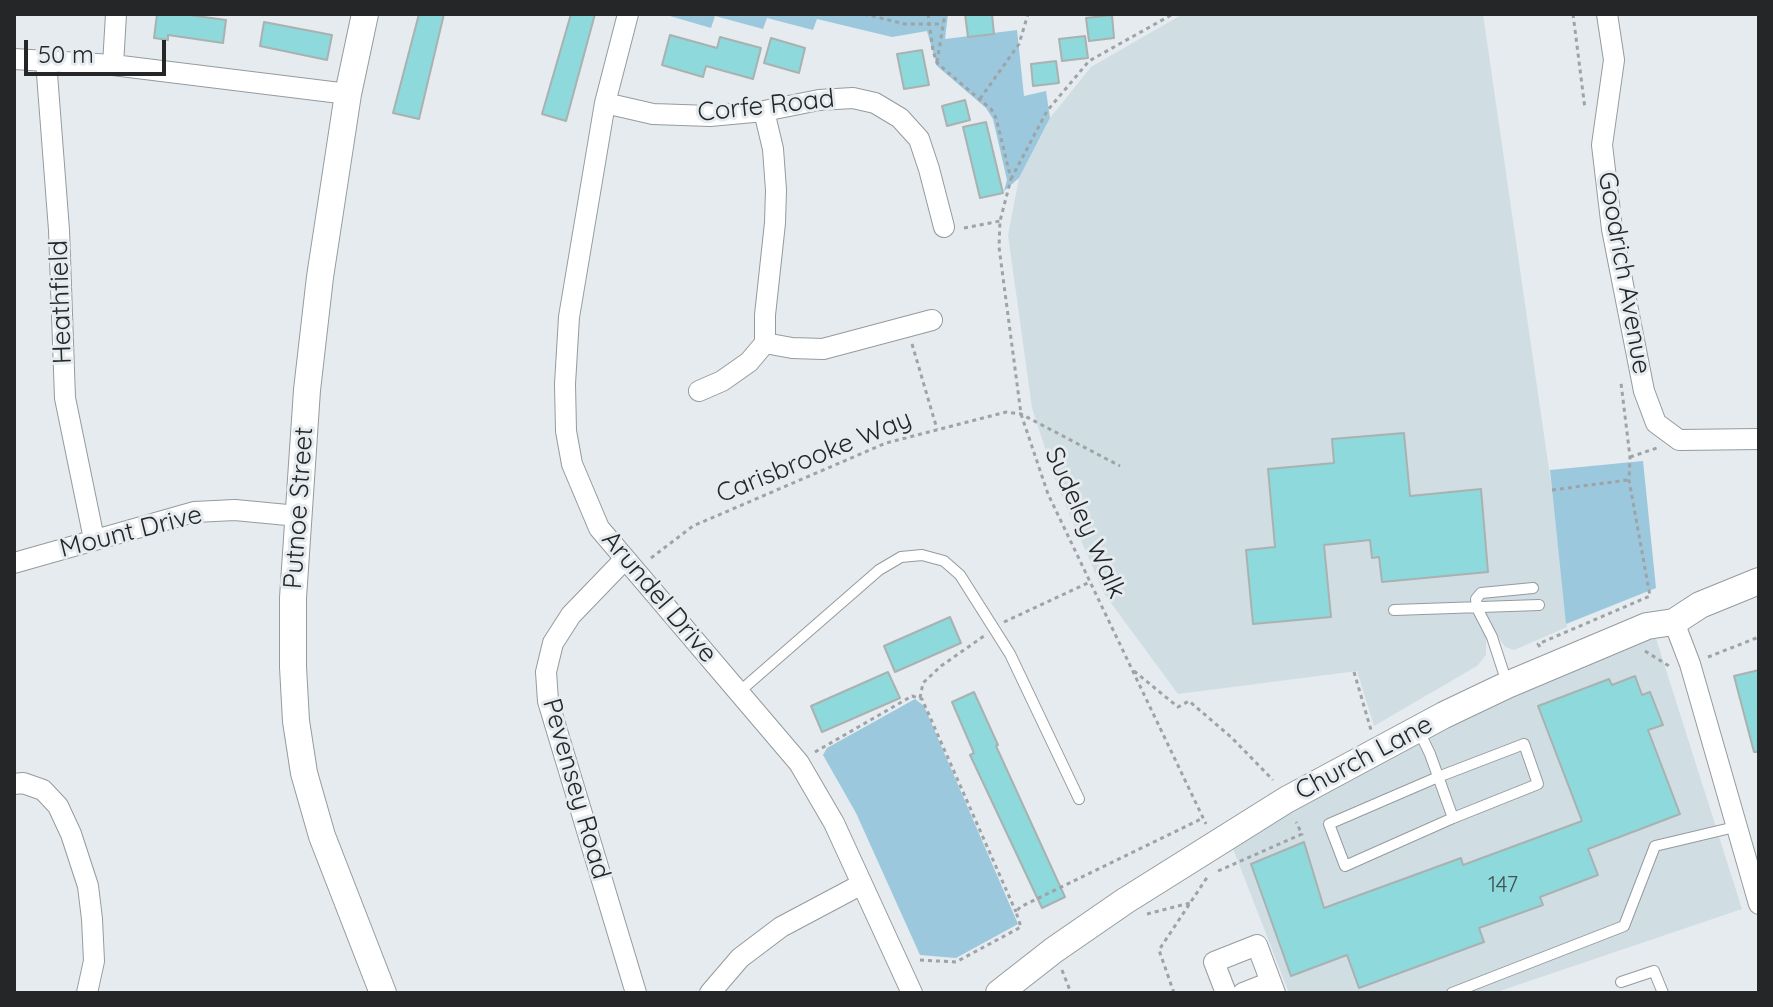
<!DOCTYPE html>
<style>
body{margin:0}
#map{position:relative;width:1773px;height:1007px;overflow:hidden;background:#e5ebee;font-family:Quicksand,sans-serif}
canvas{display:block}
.frame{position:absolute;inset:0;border:16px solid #242627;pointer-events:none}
.scale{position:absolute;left:24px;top:40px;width:142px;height:36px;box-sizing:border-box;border:4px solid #242627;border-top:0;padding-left:10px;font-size:24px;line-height:28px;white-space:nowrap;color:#242627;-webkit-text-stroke:6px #e5ebee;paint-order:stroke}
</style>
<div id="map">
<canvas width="1773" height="1007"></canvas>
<div class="frame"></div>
<div class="scale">50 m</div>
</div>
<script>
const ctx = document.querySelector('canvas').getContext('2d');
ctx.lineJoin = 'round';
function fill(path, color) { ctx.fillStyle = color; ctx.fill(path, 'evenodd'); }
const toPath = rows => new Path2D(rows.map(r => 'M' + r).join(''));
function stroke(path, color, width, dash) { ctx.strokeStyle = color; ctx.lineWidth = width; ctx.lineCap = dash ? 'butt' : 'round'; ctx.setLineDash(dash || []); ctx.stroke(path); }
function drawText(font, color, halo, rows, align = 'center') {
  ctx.font = font + ' Quicksand,sans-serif'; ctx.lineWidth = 6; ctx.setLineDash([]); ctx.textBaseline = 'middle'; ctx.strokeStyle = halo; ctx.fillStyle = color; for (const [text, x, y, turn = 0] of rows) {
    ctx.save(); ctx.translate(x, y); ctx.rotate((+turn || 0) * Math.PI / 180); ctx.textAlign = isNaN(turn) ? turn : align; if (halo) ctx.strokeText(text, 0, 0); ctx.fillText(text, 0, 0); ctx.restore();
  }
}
fill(toPath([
 [1183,14,1483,14,1552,490,1567,627,1514,650,1505,647,1498,636,1486,638,1486,655,1477,666,1374,726,1357,671,1178,694,1105,595,1058,488,1032,408,1008,235,1019,178,1050,118,1091,67],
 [1654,632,1742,909,1494,993,1289,993,1232,846,1445,725]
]), '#d0dee4');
fill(toPath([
 [663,14,948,14,945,39,1017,30,1024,96,1046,91,1050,118,1019,178,1004,191,1007,180,993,119,986,108,937,66,927,31,892,37,817,19,813,30,767,18,763,29,715,16,711,28],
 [1643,461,1656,588,1566,624,1550,470],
 [915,699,924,706,1018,924,956,958,920,955,856,813,823,755,827,748]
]), '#9cc8dd');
const building = toPath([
 [157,14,182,14,226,20,223,43,168,35,168,40,154,38,157,14],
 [419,14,444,14,419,119,393,113,419,14],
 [571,14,595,14,566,121,542,114,571,14],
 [965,14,992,14,994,34,968,37,965,14],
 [1112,15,1114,38,1089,41,1086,18,1112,15],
 [264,22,332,35,327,60,260,46,264,22],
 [670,35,717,48,720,37,761,48,753,79,706,66,703,77,662,65,670,35],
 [1085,36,1088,58,1062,61,1059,39,1085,36],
 [771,38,805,48,799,73,764,63,771,38],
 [922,50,929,85,904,89,897,54,922,50],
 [1056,61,1059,83,1033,86,1031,64,1056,61],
 [965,100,970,120,947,126,942,106,965,100],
 [986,122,1003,193,980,198,963,127,986,122],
 [1404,433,1410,496,1481,489,1488,572,1382,582,1379,557,1372,558,1370,540,1324,545,1331,617,1253,624,1246,550,1275,547,1268,469,1334,463,1332,439,1404,433],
 [950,617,961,643,895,672,884,646,950,617],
 [1759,670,1759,752,1754,752,1734,676,1759,670],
 [888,672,900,698,822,732,811,706,888,672],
 [1635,676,1642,695,1650,692,1663,725,1648,730,1680,814,1588,849,1598,875,1540,897,1543,905,1479,928,1484,942,1359,988,1347,955,1291,976,1251,864,1304,842,1324,908,1461,858,1463,865,1582,821,1538,706,1609,679,1612,685,1635,676],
 [974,692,998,745,996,746,1065,897,1042,908,970,755,974,753,952,702,974,692]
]);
fill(building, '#8ed9db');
stroke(building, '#aab1b1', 2);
const service = toPath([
 [1394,610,1539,605],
 [1507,683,1492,637,1477,608,1476,599,1481,593,1533,588],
 [739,692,879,570,901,557,922,555,944,561,960,575,1010,654,1079,799],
 [1419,731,1430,754,1453,818],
 [1524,744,1538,784,1453,818,1345,866,1329,824,1438,777,1524,744],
 [1621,982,1654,971,1663,993],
 [1452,993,1624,926,1655,846,1735,827]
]);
const minor = toPath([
 [628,14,605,103,569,317,565,384,566,431,572,464,599,528,799,763,834,823,912,993],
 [1607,14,1614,60,1602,145,1612,229,1644,391,1656,423,1679,440,1759,439],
 [14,59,113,65,348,94],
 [46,61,59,230,65,398,94,539],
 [113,65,116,14],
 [605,103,653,114,710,116,764,111,819,100,853,98,875,103,900,118,919,139,929,169,944,227],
 [765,343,792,348,823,349,932,320],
 [699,391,722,381,749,362,765,343,765,315,775,223,776,190,773,149,764,111],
 [625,559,571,615,553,643,546,672,548,701,636,993],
 [14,563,194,512,235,510,298,516],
 [1674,622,1690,664,1759,904],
 [14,784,23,783,43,790,58,806,71,834,88,886,92,919,94,961,87,993],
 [710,993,740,958,781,927,862,884],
 [1226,993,1214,962,1257,945,1275,993],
 [1243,993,1271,982]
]);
const tertiary = toPath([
 [365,14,348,94,320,277,307,390,293,598,293,667,296,721,304,773,322,836,383,993],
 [999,993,1054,950,1125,901,1286,800,1444,715,1507,685,1647,626,1674,622,1700,605,1759,581]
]);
stroke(service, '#959b9d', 12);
stroke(minor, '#959b9d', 22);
stroke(tertiary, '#959b9d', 28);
stroke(toPath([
 [864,14,905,24,943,24],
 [928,14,933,51,937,63,991,109,996,118,1011,179,1000,221,999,247,1021,414,1048,494,1206,824],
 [1573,14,1585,109],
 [937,62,945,14],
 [980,99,1019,44,1028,14],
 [1011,179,1047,111,1089,61,1173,14],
 [964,228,1000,221],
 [912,344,937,429],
 [1630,457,1657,448],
 [1552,490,1628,480],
 [651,558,693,526,886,443,1006,412,1021,414,1120,466],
 [1004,622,1090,582],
 [1540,647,1538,644,1650,596,1629,480,1630,457,1621,383],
 [1645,651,1669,666],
 [1708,657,1759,637],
 [1134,671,1178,707,1189,701,1231,737,1273,780],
 [1354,672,1371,730],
 [920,698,923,683,941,666,984,636],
 [815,752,912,696,922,699,1016,912],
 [1218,871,1302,834,1296,822],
 [1147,914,1190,903],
 [920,960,956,962,1021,927,1016,912,1020,907,1201,819],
 [1062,970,1071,993],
 [1174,993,1159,950,1208,876]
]), '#9ea3a5', 3, [4, 4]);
stroke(service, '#fff', 10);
stroke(minor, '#fff', 20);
stroke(tertiary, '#fff', 26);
drawText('22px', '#3e5354', null, [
 ["147",1503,885]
]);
drawText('26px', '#242627', '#e5ebee', [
 ["Corfe Road",766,106,-6],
 ["Goodrich Avenue",1624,273,80],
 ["Heathfield",61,302,-92],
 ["Carisbrooke Way",814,457,-22],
 ["Putnoe Street",299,508,-86],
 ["Sudeley Walk",1085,523,66],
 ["Mount Drive",131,532,-14],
 ["Arundel Drive",659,597,50],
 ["Church Lane",1364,758,-28],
 ["Pevensey Road",576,789,74]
]);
</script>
